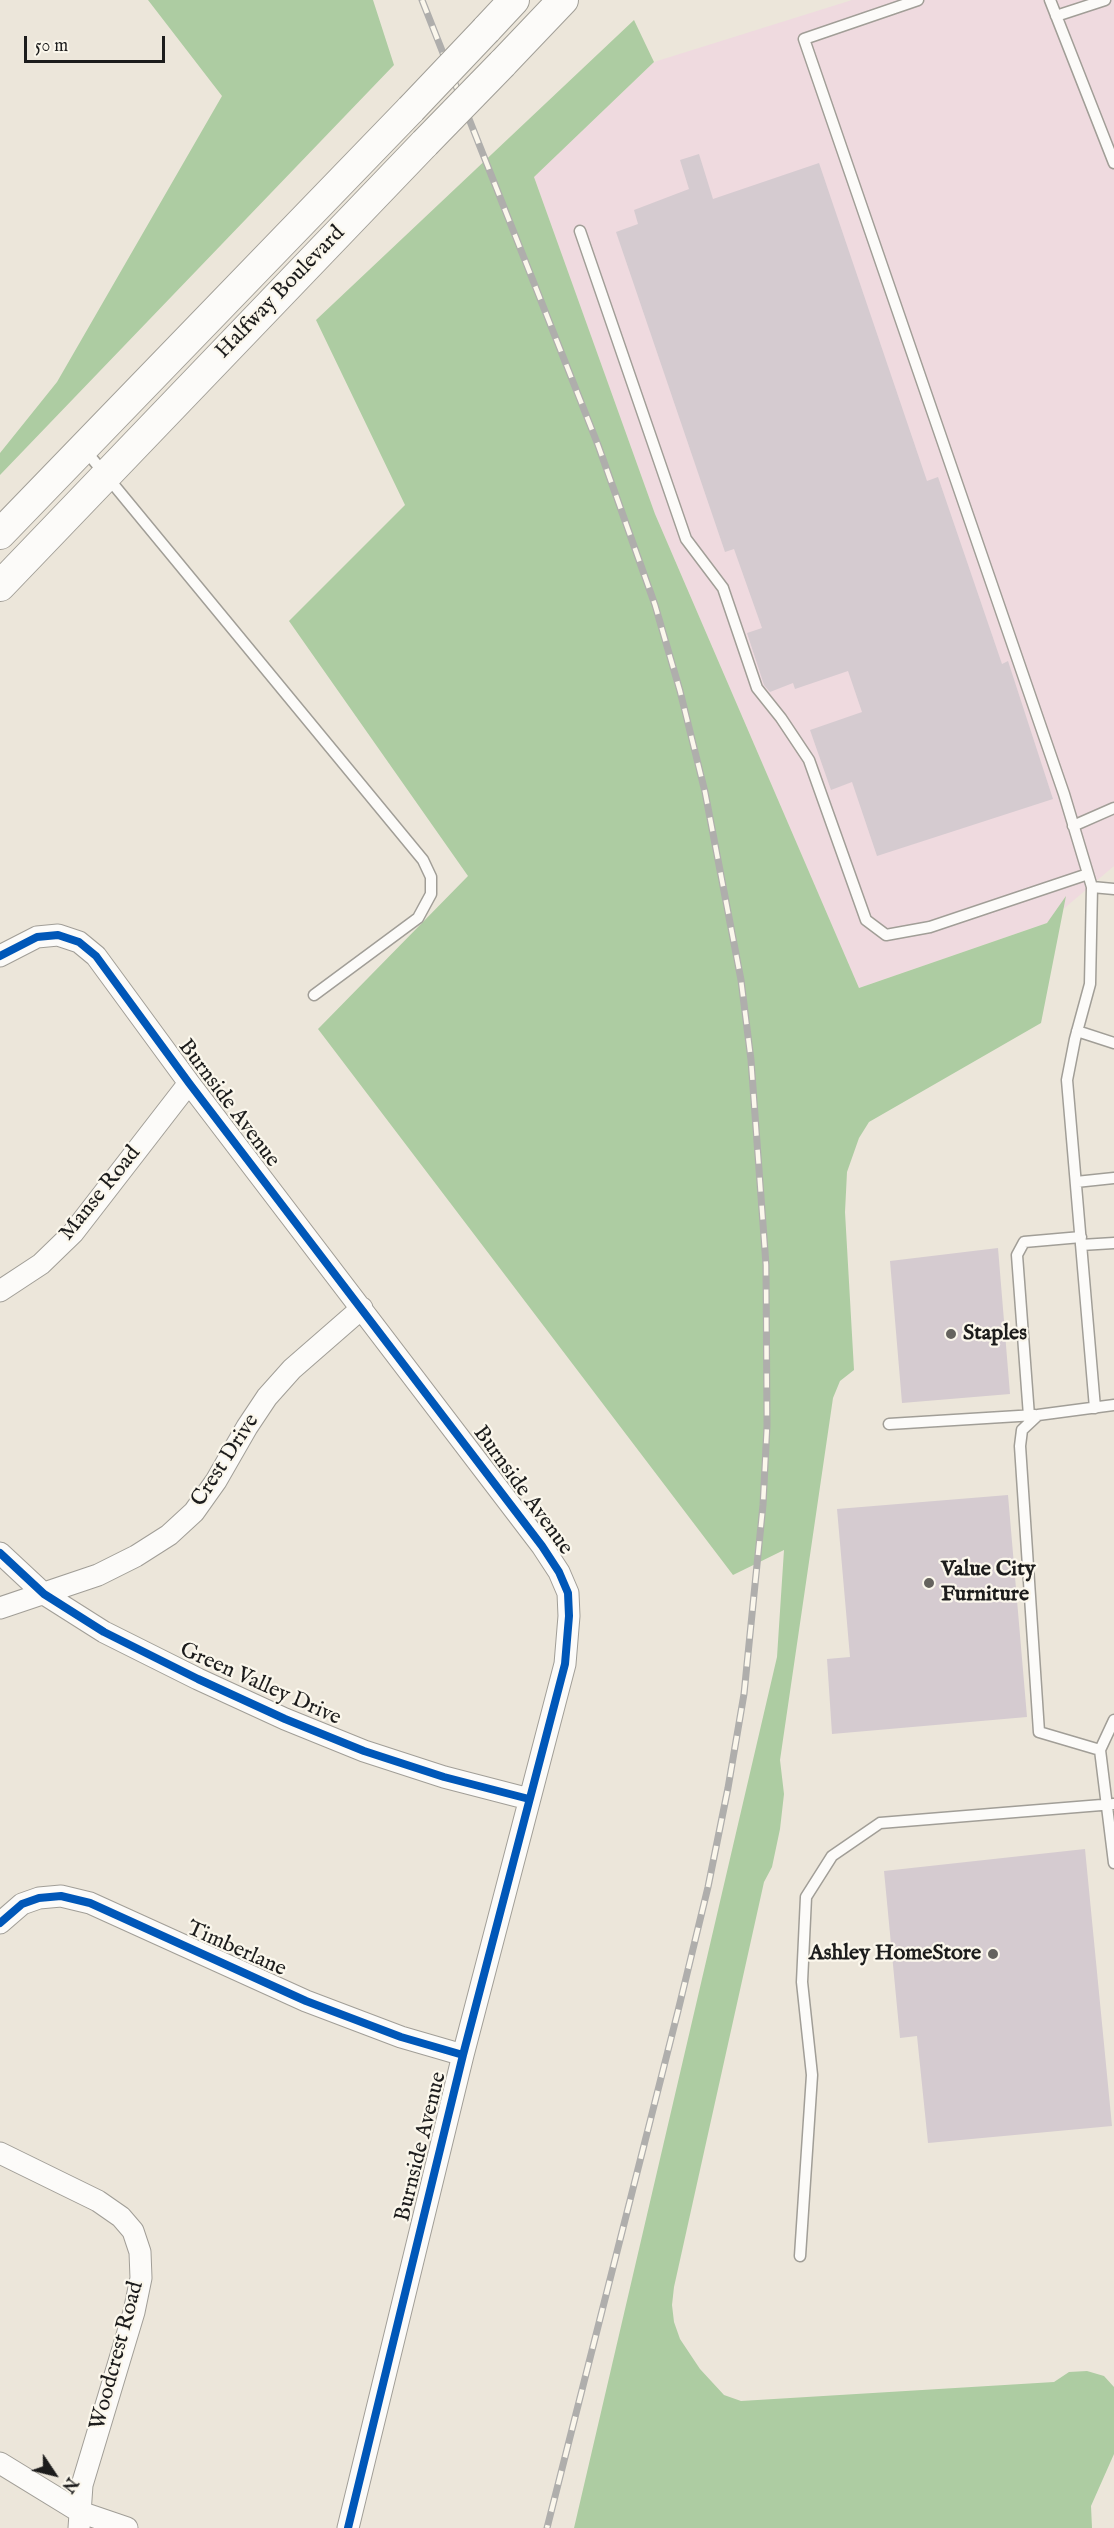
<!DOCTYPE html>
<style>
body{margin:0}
#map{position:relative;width:1114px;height:2528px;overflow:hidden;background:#ece6da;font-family:"IM FELL English",serif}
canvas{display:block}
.north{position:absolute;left:24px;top:2444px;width:60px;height:60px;-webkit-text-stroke:4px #fbf7ec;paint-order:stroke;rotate:125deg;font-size:16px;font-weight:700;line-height:24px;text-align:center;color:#1c1c1c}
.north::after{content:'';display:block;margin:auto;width:21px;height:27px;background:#1c1c1c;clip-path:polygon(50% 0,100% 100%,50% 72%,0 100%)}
.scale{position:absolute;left:24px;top:36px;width:141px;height:27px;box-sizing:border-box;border:3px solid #1c1c1c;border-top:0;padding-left:8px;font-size:18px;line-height:21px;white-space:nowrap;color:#1c1c1c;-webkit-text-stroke:4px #fbf7ec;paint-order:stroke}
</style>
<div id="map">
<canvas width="1114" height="2528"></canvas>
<div class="north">N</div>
<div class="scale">50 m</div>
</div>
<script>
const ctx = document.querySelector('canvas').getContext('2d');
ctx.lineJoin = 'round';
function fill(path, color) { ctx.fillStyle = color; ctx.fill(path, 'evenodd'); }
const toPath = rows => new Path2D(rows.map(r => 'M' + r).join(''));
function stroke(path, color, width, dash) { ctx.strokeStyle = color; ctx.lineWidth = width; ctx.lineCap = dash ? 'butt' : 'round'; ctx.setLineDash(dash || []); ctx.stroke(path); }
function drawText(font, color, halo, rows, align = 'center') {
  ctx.font = font + ' "IM FELL English",serif'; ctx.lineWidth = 4.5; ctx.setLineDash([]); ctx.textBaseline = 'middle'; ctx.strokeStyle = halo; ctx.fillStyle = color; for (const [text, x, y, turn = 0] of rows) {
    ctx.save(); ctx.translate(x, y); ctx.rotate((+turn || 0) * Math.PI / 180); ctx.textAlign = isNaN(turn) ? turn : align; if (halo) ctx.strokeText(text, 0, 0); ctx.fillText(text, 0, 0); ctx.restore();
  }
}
fill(toPath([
 [852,0,1114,0,1114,866,1047,923,859,988,655,514,534,177,654,62]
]), '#efdadf');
fill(toPath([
 [148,0,373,0,394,65,0,475,0,453,57,382,222,96],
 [634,20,654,62,534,177,655,514,859,988,1047,923,1066,896,1041,1023,869,1122,859,1138,847,1172,845,1212,854,1370,840,1381,833,1398,780,1760,784,1794,780,1829,772,1867,764,1882,674,2287,672,2305,674,2322,680,2339,700,2369,724,2395,741,2401,1054,2382,1069,2372,1087,2371,1104,2376,1114,2387,1114,2454,1091,2506,1092,2528,574,2528,777,1657,784,1550,733,1575,318,1029,468,876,289,621,405,505,316,320]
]), '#adcca2');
fill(toPath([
 [699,154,713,199,819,163,927,481,938,477,1002,664,1008,661,1053,799,877,856,852,782,831,790,810,730,862,712,848,671,795,689,793,683,770,692,764,685,747,633,762,628,734,549,725,552,616,232,638,224,634,210,689,189,680,160],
 [998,1248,1010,1394,902,1403,890,1261],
 [1008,1495,1027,1717,832,1734,827,1659,850,1657,837,1509],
 [1085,1849,1112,2126,928,2143,917,2036,900,2038,884,1871]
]), '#d5cbd0');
const service = toPath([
 [918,0,804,39,1064,794,1092,887,1090,984,1075,1039,1067,1080,1095,1408],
 [1050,0,1114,163],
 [1056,16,1105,0],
 [580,231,686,539,723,588,757,688,781,718,809,760,866,920,886,935,930,927,1088,874],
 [85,450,423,860,431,877,431,894,418,918,314,995],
 [1073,826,1114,808],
 [1092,887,1114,889],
 [1077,1031,1114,1043],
 [1076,1182,1114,1178],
 [1081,1245,1114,1243],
 [1029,1416,1017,1255,1024,1242,1081,1237],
 [889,1424,1035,1415],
 [1114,1720,1100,1750,1114,1863],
 [1100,1750,1039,1732,1020,1446,1022,1430,1038,1415,1114,1405],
 [800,2256,812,2075,802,1982,806,1897,832,1856,880,1823,1114,1804]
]);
const minor = toPath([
 [0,956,37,937,58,935,79,942,96,956,189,1083,542,1546,559,1572,568,1593,569,1616,565,1664,463,2055,348,2528],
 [0,1291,41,1264,73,1233,189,1083],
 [0,1553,44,1594,104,1632,198,1679,285,1719,364,1751,444,1777,529,1799],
 [0,1608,98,1575,136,1556,169,1535,194,1512,216,1481,247,1427,267,1397,292,1369,362,1308],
 [0,1923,22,1904,39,1898,61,1896,90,1903,306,2001,401,2037,463,2055],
 [0,2153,98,2201,121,2217,133,2231,140,2252,141,2278,134,2312,82,2485,79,2528],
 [0,2463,80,2512,127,2528]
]);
const secondary = toPath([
 [486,30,514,0],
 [502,64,563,0],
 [0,534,411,109],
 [0,586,425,143]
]);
stroke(service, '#a19e97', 13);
stroke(minor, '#a19e97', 23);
stroke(secondary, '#a19e97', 32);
stroke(service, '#fcfbf9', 10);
stroke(minor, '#fcfbf9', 21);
stroke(secondary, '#fcfbf9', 30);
const rail = toPath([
 [422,0,598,445,655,605,680,691,705,792,741,980,751,1060,766,1265,767,1426,763,1505,744,1694,728,1788,708,1887,678,2011,547,2528]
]);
stroke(rail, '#afaeac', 7);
stroke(rail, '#fbf7ec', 4.5, [14]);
const secondaryBridge = toPath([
 [411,109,486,30],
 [425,143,502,64]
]);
stroke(secondaryBridge, '#a19e97', 32, []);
stroke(secondaryBridge, '#fcfbf9', 30);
stroke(toPath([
 [0,956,37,937,58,935,79,942,96,956,189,1083,542,1546,559,1572,568,1593,569,1616,565,1664,463,2055,348,2528],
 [0,1553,44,1594,104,1632,198,1679,285,1719,364,1751,444,1777,529,1799],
 [0,1923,22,1904,39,1898,61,1896,90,1903,306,2001,401,2037,463,2055]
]), '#0057b8', 8);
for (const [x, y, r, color] of [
 [951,1334,6,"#65635e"],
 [929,1583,6,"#65635e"],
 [993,1954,6,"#65635e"]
]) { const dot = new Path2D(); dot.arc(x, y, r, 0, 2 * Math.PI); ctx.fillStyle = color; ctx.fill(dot); stroke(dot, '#fbf7ec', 2); }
drawText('22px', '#1c1c1c', '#fbf7ec', [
 ["Halfway Boulevard",281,293,-46],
 ["Burnside Avenue",228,1104,53],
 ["Manse Road",101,1194,-51],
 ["Crest Drive",226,1461,-57],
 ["Burnside Avenue",522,1491,54],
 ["Green Valley Drive",260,1685,24],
 ["Timberlane",236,1950,24],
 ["Burnside Avenue",422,2147,-76],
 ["Woodcrest Road",118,2356,-75]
]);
drawText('bold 22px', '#1c1c1c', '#fbf7ec', [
 ["Staples",963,1334],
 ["Value City",941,1570],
 ["Furniture",941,1595],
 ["Ashley HomeStore",981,1954,"right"]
], 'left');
</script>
